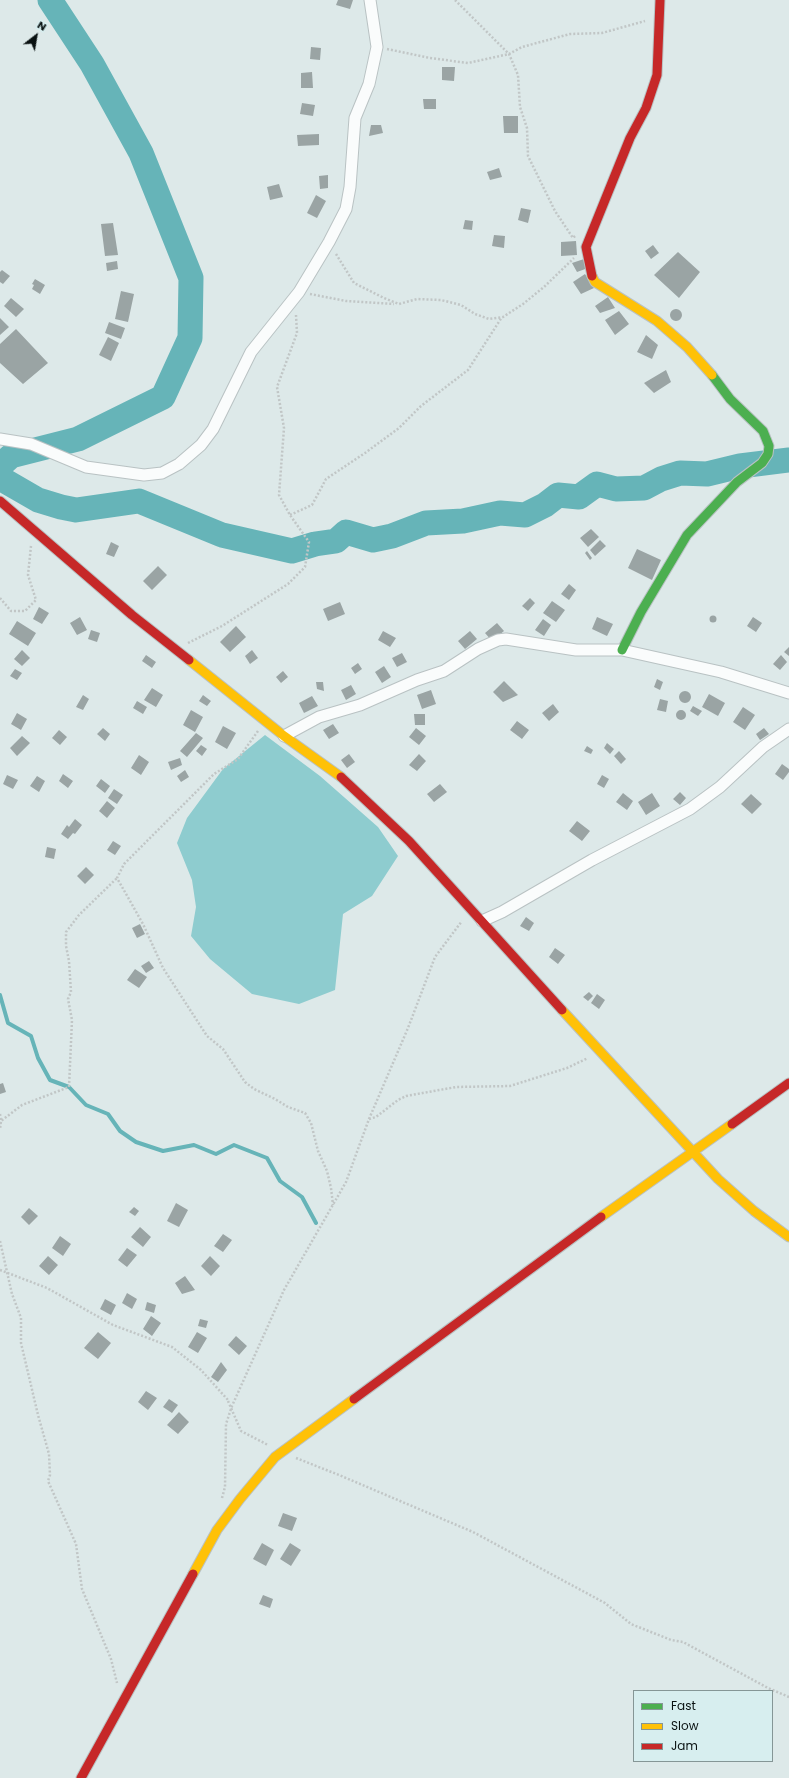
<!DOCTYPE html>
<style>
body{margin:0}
#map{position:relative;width:789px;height:1778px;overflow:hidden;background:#dde9e9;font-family:Poppins,sans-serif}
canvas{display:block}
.legend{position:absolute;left:633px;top:1690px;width:140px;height:72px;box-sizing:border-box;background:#d7eeef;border:1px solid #859696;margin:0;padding:5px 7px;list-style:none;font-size:12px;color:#091111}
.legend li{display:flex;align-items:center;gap:8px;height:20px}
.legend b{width:20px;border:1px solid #859696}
.north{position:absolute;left:16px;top:16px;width:40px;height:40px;-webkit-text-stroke:3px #d7eeef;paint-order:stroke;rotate:31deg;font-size:11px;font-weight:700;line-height:16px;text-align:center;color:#091111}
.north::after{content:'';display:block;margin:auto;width:14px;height:18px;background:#091111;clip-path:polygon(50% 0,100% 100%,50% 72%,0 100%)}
</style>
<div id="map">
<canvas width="789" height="1778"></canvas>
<ul class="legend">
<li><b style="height:5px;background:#4caf50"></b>Fast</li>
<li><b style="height:5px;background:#ffc107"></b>Slow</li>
<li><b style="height:5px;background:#c62828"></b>Jam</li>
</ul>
<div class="north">N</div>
</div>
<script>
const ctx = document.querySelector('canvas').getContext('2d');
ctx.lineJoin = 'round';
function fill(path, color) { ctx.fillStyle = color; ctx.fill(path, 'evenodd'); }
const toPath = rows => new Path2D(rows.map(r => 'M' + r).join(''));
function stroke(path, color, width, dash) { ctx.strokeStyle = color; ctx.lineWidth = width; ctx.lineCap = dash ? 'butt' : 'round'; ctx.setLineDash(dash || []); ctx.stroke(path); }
fill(toPath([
 [265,735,320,776,378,827,398,856,372,896,343,914,335,990,299,1004,252,994,210,959,191,936,196,907,192,880,177,843,187,818,223,769]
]), '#8ecccf');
stroke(toPath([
 [0,995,8,1023,31,1036,38,1058,50,1080,69,1087,86,1105,108,1114,120,1131,136,1142,163,1151,194,1145,216,1154,234,1145,267,1158,280,1181,302,1197,316,1223]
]), '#66b4b8', 4);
stroke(toPath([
 [0,466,11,456,78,439,163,397,190,338,191,278,141,153,92,64,50,0],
 [0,478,38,500,61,507,76,510,139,501,222,535,292,551,315,544,336,541,346,532,373,540,392,536,426,523,463,521,500,513,525,515,545,505,558,495,579,497,597,484,616,489,644,488,661,479,680,473,707,474,740,466,789,460]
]), '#66b4b8', 25);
fill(toPath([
 [338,0,353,0,350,9,336,5],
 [311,47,321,48,320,60,310,59],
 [442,67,455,67,454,81,442,80],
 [312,72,313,88,301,88,301,73],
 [423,99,436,99,436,109,424,109],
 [302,103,315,105,313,116,300,114],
 [503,116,518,116,518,133,504,133],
 [371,125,381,125,383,133,369,136],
 [319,134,319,145,298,146,297,135],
 [499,168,502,177,490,180,487,172],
 [328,175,328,188,320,189,319,176],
 [279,184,283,197,270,200,267,187],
 [316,195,326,201,317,218,307,213],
 [521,208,531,210,528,223,518,220],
 [465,220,473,221,472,230,463,229],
 [113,223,118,255,105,256,101,224],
 [494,235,505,236,504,248,492,246],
 [576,241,577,255,561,256,561,242],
 [653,245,659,253,651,259,645,251],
 [678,252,700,272,679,298,654,275],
 [584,259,588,268,577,272,572,263],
 [117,261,118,269,107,271,106,263],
 [2,270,10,276,3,284,0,282,0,272],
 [585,274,594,288,581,294,573,282],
 [35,279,45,285,40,294,32,289,34,285,32,284],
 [121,291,134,294,128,322,115,319],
 [608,297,615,308,600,313,595,306],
 [11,298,24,309,16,317,4,306],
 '670 315a6 6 0 1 1 12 0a6 6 0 1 1-12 0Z',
 [619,311,629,324,615,335,605,320],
 [0,318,9,327,0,335],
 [109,322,125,328,121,339,105,333],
 [16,329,48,363,23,384,0,363,0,344],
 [646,335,658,345,652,359,637,352],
 [108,337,119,343,111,361,99,355],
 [666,370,671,382,654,393,644,383],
 [591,529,599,537,588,547,580,538],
 [600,540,606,546,595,556,590,550],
 [111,542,119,546,114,557,106,554],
 [637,549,661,560,652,580,628,568],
 [587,551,592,558,590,560,585,553],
 [158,566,167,575,152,590,143,581],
 [569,584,576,590,569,600,561,594],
 [530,598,535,603,528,611,522,606],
 [552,601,565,610,556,622,543,613],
 [340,602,345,614,328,621,323,609],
 [39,607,49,613,42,624,33,619],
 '709.5 619a3.5 3.5 0 1 1 7 0a3.5 3.5 0 1 1-7 0Z',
 [80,617,87,630,77,635,70,623],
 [597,617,613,624,607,636,592,629],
 [753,617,762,623,756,632,747,626],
 [543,619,551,625,544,636,535,630],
 [17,621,36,633,28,646,9,634],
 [497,623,504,631,492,641,485,633],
 [236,626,246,637,230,652,220,642],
 [91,630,100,633,97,642,88,639],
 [383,631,396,638,390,647,378,640],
 [470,631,477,639,465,649,458,641],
 [789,647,789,656,784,652],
 [22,650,30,658,22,666,14,659],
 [252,650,258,658,250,664,245,656],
 [402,653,407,662,397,667,392,658],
 [146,655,156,662,152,668,142,661],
 [781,655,787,662,780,670,773,664],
 [358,663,362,669,355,674,351,668],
 [384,666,391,677,382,683,375,672],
 [15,669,22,673,17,680,10,676],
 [283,671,288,677,281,683,276,677],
 [657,679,663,682,660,690,654,687],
 [504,681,518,695,503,702,493,692],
 [316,682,323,682,324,691,317,689],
 [351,685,356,694,346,700,341,690],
 [152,688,163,695,156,707,144,700],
 [431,690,436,704,422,709,417,695],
 '679 697a6 6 0 1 1 12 0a6 6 0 1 1-12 0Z',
 [709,694,725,703,718,716,702,707],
 [83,695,89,699,83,710,76,707],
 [203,695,211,701,207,706,199,701],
 [312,696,318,706,304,713,299,703],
 [660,699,668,701,666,712,657,710],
 [137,701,147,707,143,714,133,708],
 [553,704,559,712,549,721,542,713],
 [693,706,702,711,698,716,690,711],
 [743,707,755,715,745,730,733,722],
 '676 715a5 5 0 1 1 10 0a5 5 0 1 1-10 0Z',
 [191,710,203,717,195,732,183,725],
 [17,713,27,719,21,730,11,724],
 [414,714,425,714,425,725,415,725],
 [517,721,529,730,522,739,510,730],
 [333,724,339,733,329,739,323,730],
 [223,726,236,733,227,749,215,742],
 [103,728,110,734,105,741,97,734],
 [416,728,426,736,419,745,409,737],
 [764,728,769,734,760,740,756,734],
 [59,730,67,737,60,745,52,738],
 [196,733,203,738,187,757,180,751],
 [22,736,30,743,17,756,10,748],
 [607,743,614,749,610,754,604,748],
 [201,745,207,749,202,756,196,751],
 [587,746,593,750,591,754,584,751],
 [619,751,626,759,621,764,614,756],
 [349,754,355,762,347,768,341,760],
 [419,754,426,761,417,771,409,765],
 [139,755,149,762,141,775,131,768],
 [180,758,182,765,171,770,168,762],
 [782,764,789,769,789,772,783,780,775,774],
 [185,770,189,777,181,782,177,776],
 [63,774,73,781,68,788,59,781],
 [7,775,18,780,13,789,3,784],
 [602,775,609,779,604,788,597,784],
 [37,776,45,781,39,792,30,786],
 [101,779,110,786,105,793,96,786],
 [440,784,447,792,434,802,427,794],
 [114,789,123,795,117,804,108,798],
 [680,792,686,798,680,805,673,799],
 [623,793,633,801,627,810,616,802],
 [652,793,660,806,646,815,638,802],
 [751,794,762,804,752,814,741,804],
 [107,801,115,808,107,818,99,811],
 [75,819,82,825,75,834,73,833,68,839,61,834,67,825,69,827],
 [577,821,590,831,582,841,569,831],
 [113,841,121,846,115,855,107,850],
 [47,847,56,849,54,859,45,857],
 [86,867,94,875,85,884,77,876],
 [526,917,534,923,529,931,520,926],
 [140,924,145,934,137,938,132,928],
 [555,948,565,955,558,964,549,957],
 [149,961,154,968,146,973,141,966],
 [135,969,147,977,139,988,127,980],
 [589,992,593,996,588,1001,583,997],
 [597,994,605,1000,599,1009,591,1003],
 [3,1083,6,1092,0,1094,0,1084],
 [176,1203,188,1210,179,1227,167,1221],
 [134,1207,139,1211,135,1216,129,1212],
 [29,1208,38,1216,29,1225,21,1217],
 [140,1227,151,1237,143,1247,131,1237],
 [223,1234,232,1240,223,1252,214,1246],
 [60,1236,71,1244,63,1256,52,1248],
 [127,1248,137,1255,127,1267,118,1260],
 [48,1256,58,1265,49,1275,39,1266],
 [210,1256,220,1266,211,1276,201,1266],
 [185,1276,195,1290,182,1294,175,1283],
 [127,1293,137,1299,132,1309,122,1303],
 [105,1299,116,1305,111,1315,100,1309],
 [147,1302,156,1305,154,1313,145,1310],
 [151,1316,161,1323,152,1336,143,1329],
 [200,1319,208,1321,206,1328,198,1326],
 [98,1332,111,1343,98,1359,84,1348],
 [197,1332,207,1338,198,1353,188,1347],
 [236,1336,247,1346,239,1355,228,1345],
 [221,1362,227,1370,218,1382,211,1377],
 [146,1391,157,1398,148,1410,138,1402],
 [169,1399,178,1405,172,1413,163,1407],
 [179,1412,189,1422,178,1434,167,1425],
 [283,1513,297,1518,292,1531,278,1526],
 [262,1543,274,1550,266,1566,253,1559],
 [290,1543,301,1550,291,1566,280,1559],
 [263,1595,273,1599,270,1608,259,1604]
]), '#9aa4a4');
const street = toPath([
 [0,439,31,444,86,467,144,475,162,473,179,464,201,445,213,429,251,352,299,292,329,242,346,209,350,187,355,118,369,84,377,47,370,0],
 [284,736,319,717,360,705,417,680,444,671,478,649,498,640,506,639,576,650,622,650,721,672,789,693],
 [482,921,502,912,592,860,690,809,720,787,763,747,789,729]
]);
const fast = toPath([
 [622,650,641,612,687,535,737,482,762,463,768,454,769,446,763,431,730,399,712,375]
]);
const slow = toPath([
 [592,276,595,282,657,321,687,347,712,375],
 [189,660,284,736,341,777],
 [562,1010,718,1179,754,1211,789,1237],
 [601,1217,732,1124],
 [193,1574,217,1530,240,1499,275,1457,354,1399]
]);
const jam = toPath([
 [592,276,586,247,630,138,646,108,657,75,660,0],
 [0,501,132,615,189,660],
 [341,777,409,841,562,1010],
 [732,1124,789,1083],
 [354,1399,601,1217],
 [81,1778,193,1574]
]);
stroke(street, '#b9c2c3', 13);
stroke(fast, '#b9c2c3', 11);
stroke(slow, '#b9c2c3', 11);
stroke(jam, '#b9c2c3', 11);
stroke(toPath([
 [455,0,509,54,518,75,520,107,527,128,528,156,555,211,573,238,575,236],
 [387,49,430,58,468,63,509,54,522,47,570,34,602,33,645,21],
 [336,254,354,283,384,298,399,304,417,299,441,300,461,305,475,314,489,319,503,317,523,304,544,287,574,258],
 [310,294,346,301,394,304],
 [290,515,312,505,326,479,365,453,399,428,421,406,468,370,502,317],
 [0,598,11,611,25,611,36,600,28,575,31,546],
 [188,643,222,626,288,584,305,567,309,542,290,515,279,495,284,428,277,387,297,333,296,315],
 [258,731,238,759,214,774,124,864,117,878,143,924,163,968,207,1036,223,1049,245,1082,254,1089,275,1099,288,1107,305,1113,311,1123,318,1151,327,1171,331,1188,333,1205],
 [0,1114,1,1121,0,1129],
 [369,1119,376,1117,398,1100,406,1096,456,1087,510,1086,567,1068,588,1058],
 [0,1124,1,1121,22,1105,69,1087,72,1020,68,999,71,992,69,961,66,946,66,932,79,915,117,878],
 [0,1241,12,1294,21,1318,21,1343,38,1415,49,1454,50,1475,48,1481,76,1544,82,1589,111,1659,117,1683],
 [0,1270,47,1288,113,1325,172,1347,201,1370,228,1400],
 [228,1401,241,1431,268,1445],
 [296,1458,339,1475,473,1532,605,1603,631,1624,671,1640,683,1642,768,1688,789,1697],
 [222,1498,225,1487,226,1424,232,1406,284,1290,346,1182,369,1119,408,1028,435,957,462,921]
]), '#c1c6c6', 2.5, [2, 2]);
stroke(street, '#fafcfc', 11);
stroke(fast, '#4caf50', 9);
stroke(slow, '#ffc107', 9);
stroke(jam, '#c62828', 9);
</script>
